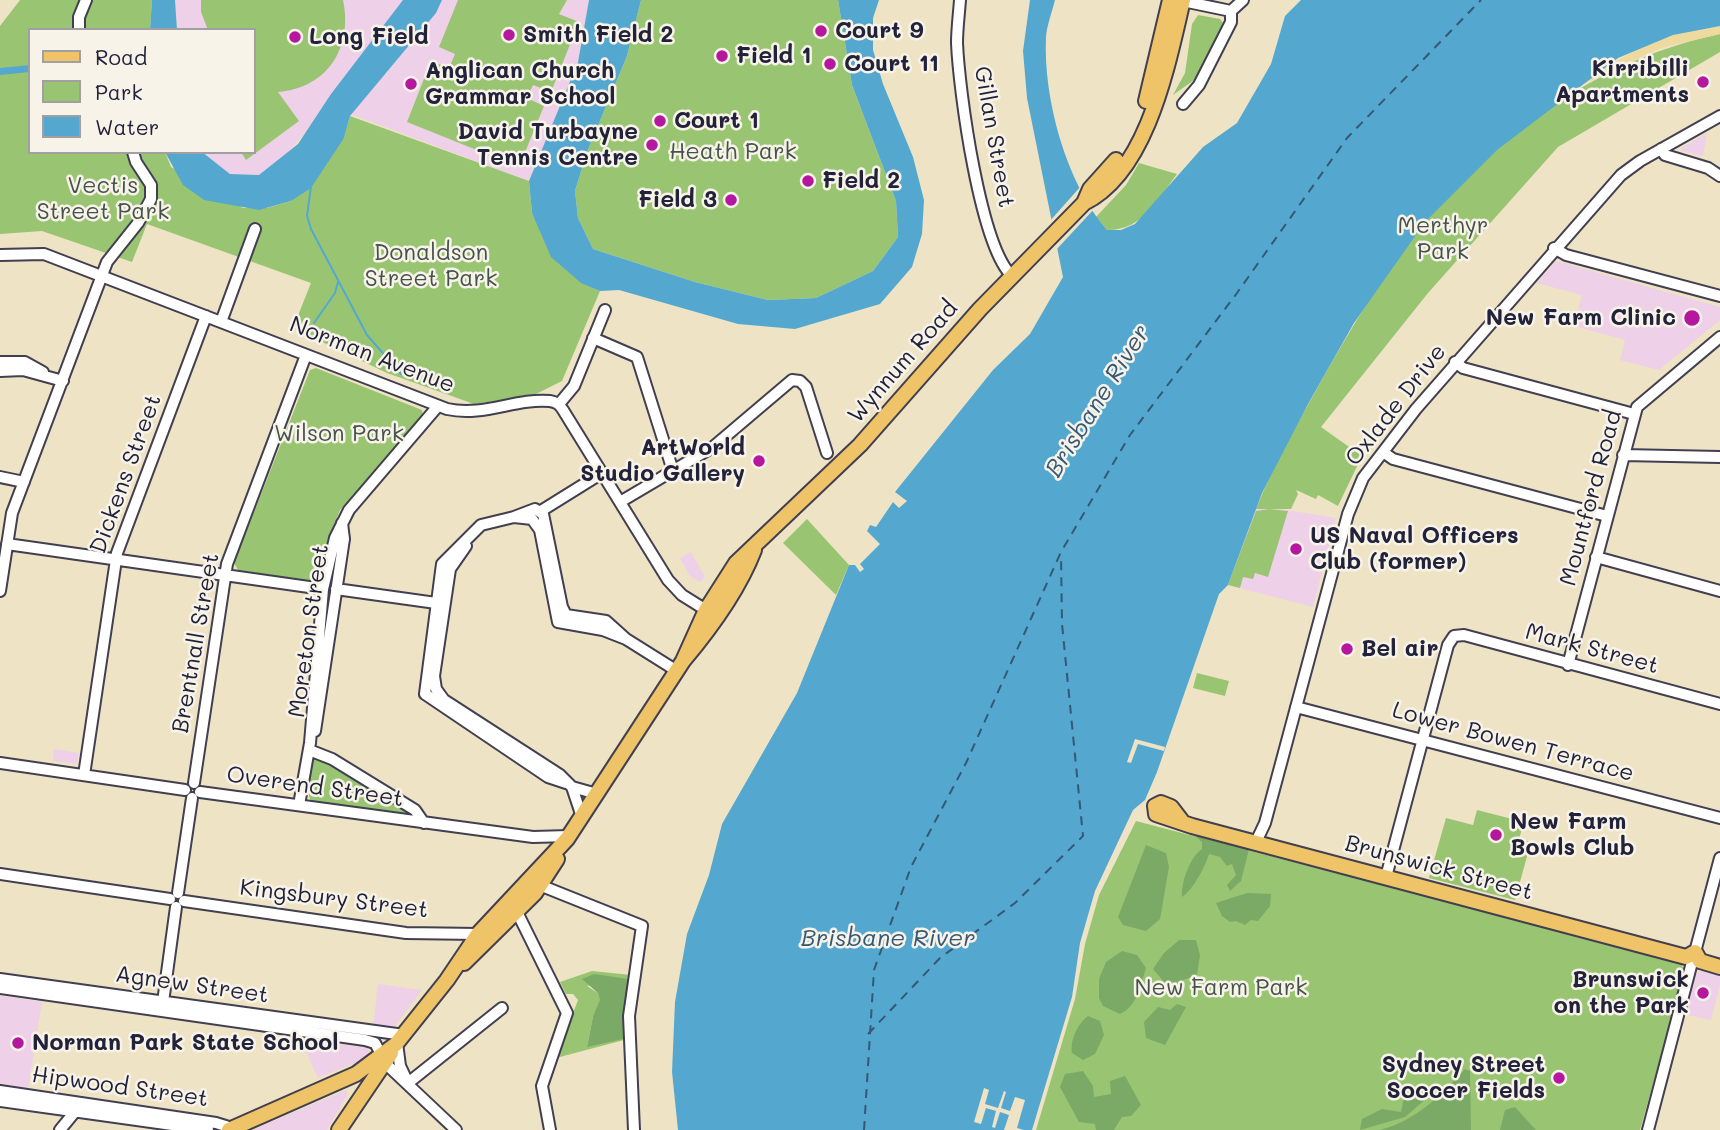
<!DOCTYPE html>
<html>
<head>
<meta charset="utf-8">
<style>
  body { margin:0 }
  #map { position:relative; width:1720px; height:1130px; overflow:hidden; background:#eee3c5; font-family:Mali,sans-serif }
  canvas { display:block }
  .legend { position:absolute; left:28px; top:28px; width:228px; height:126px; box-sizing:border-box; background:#f7f3e8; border:2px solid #a29fa3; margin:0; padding:9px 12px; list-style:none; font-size:21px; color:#22223b }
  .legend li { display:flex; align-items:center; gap:14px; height:35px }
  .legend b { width:35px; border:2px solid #a29fa3 }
</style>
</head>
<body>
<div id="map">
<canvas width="1720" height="1130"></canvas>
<ul class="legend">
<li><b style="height:9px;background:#efc469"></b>Road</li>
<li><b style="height:19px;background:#99c573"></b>Park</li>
<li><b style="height:19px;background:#54a8cf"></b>Water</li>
</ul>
</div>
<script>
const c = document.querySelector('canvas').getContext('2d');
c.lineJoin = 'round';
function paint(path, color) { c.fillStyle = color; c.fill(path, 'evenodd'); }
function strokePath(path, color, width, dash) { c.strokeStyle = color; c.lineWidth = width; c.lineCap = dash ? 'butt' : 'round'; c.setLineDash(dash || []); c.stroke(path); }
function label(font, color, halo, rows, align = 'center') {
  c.font = font + ' Mali,sans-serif'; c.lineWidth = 5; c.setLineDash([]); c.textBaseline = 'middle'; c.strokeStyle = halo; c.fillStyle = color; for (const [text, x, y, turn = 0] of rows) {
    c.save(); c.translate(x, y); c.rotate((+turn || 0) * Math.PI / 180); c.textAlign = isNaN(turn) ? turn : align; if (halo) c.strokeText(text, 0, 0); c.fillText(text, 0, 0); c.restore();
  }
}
paint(new Path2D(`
  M175 0H589L578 62 529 181 329 106 280 161 259 175 230 174 202 152H254V30H177Z
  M1707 133 1703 156 1681 151V148Z
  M1556 261 1720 307V320L1659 370 1620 360 1625 340 1574 326 1582 295 1537 283Z
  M1268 507 1336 518 1313 607 1228 585 1256 509Z
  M691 552 705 577 700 582 690 576 680 558Z
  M54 749 79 753 77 764 53 761Z
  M1707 968 1720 971V985L1711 1020 1684 1014 1695 974Z
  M378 984 422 990 392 1030 373 1027Z
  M0 995 42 1002 28 1088 0 1084Z
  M301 1039 368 1048 369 1057 318 1078Z
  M346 1090 348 1094 327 1130H252Z`), '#eed0e8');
paint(new Path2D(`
  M20 0H152L150 30H30V152H165L171 167 243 208H267L291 201 344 138 350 116 529 181 532 213 581 282 600 291 562 381 532 396 474 404 387 373 293 328 311 283 147 224 132 262 42 231 0 234V26Z
  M201 0H343C353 47 328 88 278 92L299 121 246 160 241 152H254V30H208L201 12Z
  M458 0H567L559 14 579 22 551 92 533 85 527 98 544 106 519 167 407 122 431 61 449 68 455 54 439 47Z
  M641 0H838L852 85 896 201 898 237 873 271 816 298 768 300 695 282 593 249 578 218 575 191 587 152 627 56Z
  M1198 15 1220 19 1223 23 1194 80 1173 95 1185 73 1192 24Z
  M1720 34V52L1558 147 1428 293 1321 427 1362 456 1338 506 1318 495 1316 499 1296 490 1298 494 1291 509H1256C1274 463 1300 419 1324 376 1354 324 1386 268 1426 221 1501 130 1604 58 1720 34Z
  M1139 163 1177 174C1158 199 1142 231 1107 230L1096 217 1126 185Z
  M316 368 422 410 423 415 340 510 330 535 322 579 317 582 238 570 234 563 310 370Z
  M1269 509 1288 511 1268 577 1255 573 1253 579 1243 577 1240 588 1228 585 1256 511Z
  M807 519 849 565 836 595 783 543Z
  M1197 673 1229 681 1225 696 1193 688Z
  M318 755 411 814V815L311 801C305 789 308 763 318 755Z
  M1477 810 1524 822 1519 839 1531 842 1515 900 1429 878 1446 818 1473 825Z
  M1136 821 1680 963 1685 970 1640 1130H1036L1075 999 1085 944 1099 895Z
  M592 971 631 975 624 1040 556 1058 578 1000 573 994H566L560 982ZM628 979 624 1005 587 1047 593 1016 601 1000 598 993 587 986Z`), '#99c573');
paint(new Path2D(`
  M1193 834 1249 849 1241 881 1230 891 1227 885 1236 875 1232 864 1227 866 1220 857 1209 854C1205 867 1193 890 1182 897 1181 882 1190 857 1202 849V842Z
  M1146 845 1166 853 1169 867 1160 919 1146 931 1123 925 1118 917Z
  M1247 893 1271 894 1270 906 1258 921 1251 920 1245 925 1236 921 1230 922 1222 916 1216 903Z
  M1179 940H1196L1200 955 1197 975 1178 982H1164L1153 969 1164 953Z
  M1122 951 1137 955 1146 968C1141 984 1137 1007 1120 1014L1103 1006 1099 998V979L1106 962Z
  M594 974 628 979 623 1039 587 1047 593 1016 600 1000 598 993 582 979Z
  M1177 1004 1186 1007 1165 1045 1146 1038 1144 1022 1158 1007 1170 1010Z
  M1088 1016 1100 1021 1104 1035 1095 1054 1083 1060 1072 1053C1070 1040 1078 1023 1088 1016Z
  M1465 1069 1470 1071 1471 1130H1380C1417 1120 1439 1097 1465 1069Z
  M1083 1071 1093 1086 1094 1097 1111 1094 1110 1081 1125 1076 1141 1105 1131 1116 1122 1117 1114 1130H1096L1095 1124 1079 1122 1060 1087 1065 1074Z
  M1436 1084 1442 1085 1405 1117 1360 1130 1362 1119 1382 1109 1401 1112 1405 1093 1429 1091Z
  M1515 1107 1536 1130H1500L1505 1110Z`), '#7aaa65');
paint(new Path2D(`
  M1720 26V34L1661 48 1579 86C1625 54 1663 31 1720 26Z`), '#eeda9e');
paint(new Path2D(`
  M152 0H175L177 30H150Z
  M403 0H442L436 13 350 116 344 138 311 188 291 201 259 210 204 200 183 185 165 152H202L230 174 259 175 298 144 331 94Z
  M589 0H641L627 56 587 152 575 191 578 218 593 249 695 282 768 300 816 298 873 271 898 237 896 201 852 85 838 0H879L873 18V50L883 84 913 157 924 200 922 234 912 267 880 304 795 329 738 324 619 290 600 291 581 283 551 257 532 213 529 181 578 62Z
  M1030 0H1055C1052 12 1047 25 1046 37 1043 98 1066 183 1107 230H1121L1135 224 1203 147 1237 123 1271 64 1285 16 1301 0H1720V26L1673 35 1618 58 1497 150 1425 222 1354 323 1308 404 1262 493 1228 585 1219 594 1157 772 1145 800 1133 810 1095 891 1080 943 1072 997 1032 1130H678L672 1072 675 1002 687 934 709 875 722 824 797 693 849 565H855L860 572 864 569 860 564 880 544 867 531 870 525 876 527 893 502 899 508 907 501 895 492 993 370 1030 334 1063 277 1027 98 1023 51Z
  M30 65V72L0 75V68Z`), '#54a8cf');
paint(new Path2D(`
  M1081 186 1095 208 1056 250 1049 222Z
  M1135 739 1165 747 1164 751 1138 744 1131 763 1127 762Z
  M984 1088 989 1090 985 1104 998 1108 1004 1091 1006 1092 1001 1108 1010 1111 1015 1097 1025 1100 1017 1128 1024 1130H1004L1009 1115 1000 1112 995 1128 992 1127 996 1111 986 1108 981 1124 974 1122Z`), '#eee3c5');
strokePath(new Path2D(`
  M311 186 307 216 311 229 367 335 401 374
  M314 323 335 293 338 282`), '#54a8cf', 2);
strokePath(new Path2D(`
  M868 1034 940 958 1015 903 1083 836 1062 624 1061 555
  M864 1130 874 970 911 867 966 763 1061 552 1130 435 1237 293 1347 138 1481 0`), '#365876', 2, [9, 7]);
const minor = new Path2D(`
  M960 0C959 14 957 29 957 43 959 90 980 246 1012 276
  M1178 0 1231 11
  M79 30V17L86 0
  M1183 104 1199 85 1231 22V11L1243 0
  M1661 149 1665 155 1708 168 1720 176
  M1554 248 1566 255 1720 296
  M0 255 44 254 447 409C484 417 515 398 550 401 557 402 560 405 563 410L668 580 682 595 706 610
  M221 322 255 229
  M593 338 637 357 673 471
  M0 362H25L43 372
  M1455 362 1463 368 1634 414
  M0 371 23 370 63 381
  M559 404 574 386 605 310
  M1383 452 1393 459 1607 516
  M1623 455 1720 457
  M0 477 24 482
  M620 502 713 447 792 380 800 381 806 387 827 453
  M541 511 602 473
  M514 517 535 509 543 514 562 607 566 615 606 621 626 639
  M7 544 323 589
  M466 546 450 569 434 676 436 689 444 700 560 775 572 787 597 794
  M1596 557 1720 591
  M336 589 436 603
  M0 591 12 513 107 262 138 223 151 199V185L136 162 133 152
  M1568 665 1637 407 1720 337
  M1296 707 1720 818
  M315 731 344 539 342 523
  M309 750 332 759 415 810 424 823
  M0 763 185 790
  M84 775 117 553 206 316
  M194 783 227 564 306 355
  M566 783 548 777 425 694 442 564 481 525 514 517 532 519 540 530 558 622 603 630 626 639 677 671
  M572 787 582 817
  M200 792 533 837 569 836
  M299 805 310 743 323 589 335 538 349 510 438 406
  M1256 842 1265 823 1348 514 1363 478 1416 409 1621 175 1640 161 1720 116
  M0 874 170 899
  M1386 877 1448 645 1454 636 1464 635 1720 704
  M542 886 642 926 629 1016 634 1130
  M178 893 192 798
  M184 901 406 933 478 934
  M517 912 567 1013 542 1086 550 1130
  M1695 952 1720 858
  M0 979 404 1035
  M0 988 365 1040 375 1043 382 1056
  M163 1002 176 907
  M397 1043 400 1066 408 1083
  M385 1063 456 1130
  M408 1083 502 1008
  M0 1091 216 1123 232 1128
  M0 1101 208 1130
  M60 1130 78 1108
  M1648 1130 1691 966`);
const major = new Path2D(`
  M1146 101 1170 0
  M1084 203 1090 189 1116 160
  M683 661 706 610 736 563 860 445 980 309 1084 203C1148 172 1168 63 1183 0
  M1181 820 1171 807 1161 803 1155 806 1156 814 1192 826 1686 957
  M1686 957 1695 952 1700 961
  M1700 961 1720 967
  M464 963 535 893 557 859
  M229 1130 356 1074 396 1044 447 980 478 934 567 839 683 661C710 629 739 589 754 550
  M339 1130 391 1053`);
strokePath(minor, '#413f50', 14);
strokePath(major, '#413f50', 18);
strokePath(minor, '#fff', 10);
strokePath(major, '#efc469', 14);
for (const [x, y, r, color] of [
  [821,31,7,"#b5179e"],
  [509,35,7,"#b5179e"],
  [295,37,7,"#b5179e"],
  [722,56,7,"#b5179e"],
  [830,64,7,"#b5179e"],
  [1703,82,7,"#b5179e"],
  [411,84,7,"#b5179e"],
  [660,121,7,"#b5179e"],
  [652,145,7,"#b5179e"],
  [808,181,7,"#b5179e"],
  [731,200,7,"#b5179e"],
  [1692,318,9,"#b5179e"],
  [759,461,7,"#b5179e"],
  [1296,549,7,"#b5179e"],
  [1347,649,7,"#b5179e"],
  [1496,835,7,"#b5179e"],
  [1703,993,7,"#b5179e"],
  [18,1043,7,"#b5179e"],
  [1559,1078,7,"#b5179e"]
]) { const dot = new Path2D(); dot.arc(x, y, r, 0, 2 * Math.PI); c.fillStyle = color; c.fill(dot); strokePath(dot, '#f7f3e8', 2.5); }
label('bold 23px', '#22223b', '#f7f3e8', [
  ["Court 9",835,31],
  ["Smith Field 2",523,35],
  ["Long Field",309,37],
  ["Field 1",736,56],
  ["Court 11",844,64],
  ["Kirribilli",1689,69,"right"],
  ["Apartments",1689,95,"right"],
  ["Anglican Church",425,71],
  ["Grammar School",425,97],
  ["Court 1",674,121],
  ["David Turbayne",638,132,"right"],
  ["Tennis Centre",638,158,"right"],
  ["Field 2",822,181],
  ["Field 3",717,200,"right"],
  ["New Farm Clinic",1676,318,"right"],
  ["ArtWorld",745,448,"right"],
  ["Studio Gallery",745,474,"right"],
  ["US Naval Officers",1310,536],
  ["Club (former)",1310,562],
  ["Bel air",1361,649],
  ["New Farm",1510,822],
  ["Bowls Club",1510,848],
  ["Brunswick",1689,980,"right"],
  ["on the Park",1689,1006,"right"],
  ["Norman Park State School",32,1043],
  ["Sydney Street",1545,1065,"right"],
  ["Soccer Fields",1545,1091,"right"]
], 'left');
label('23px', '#22223b', '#f7f3e8', [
  ["Gillan Street",994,137,80],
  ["Norman Avenue",372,355,21],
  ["Wynnum Road",903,362,-49],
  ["Oxlade Drive",1396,405,-52],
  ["Dickens Street",126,474,-70],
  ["Mountford Road",1591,498,-75],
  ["Moreton Street",309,631,-82],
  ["Brentnall Street",196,643,-80],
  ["Mark Street",1592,649,15],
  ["Lower Bowen Terrace",1513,742,15],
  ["Overend Street",315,787,8],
  ["Brunswick Street",1439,868,15],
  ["Kingsbury Street",334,899,7],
  ["Agnew Street",192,985,8],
  ["Hipwood Street",120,1087,8]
]);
label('23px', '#46534c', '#f7f3e8', [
  ["Heath Park",733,152],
  ["Vectis",103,186],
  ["Street Park",103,212],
  ["Merthyr",1443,226],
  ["Park",1443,252],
  ["Donaldson",431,253],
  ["Street Park",431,279],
  ["Wilson Park",339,434],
  ["New Farm Park",1221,988]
]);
label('italic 24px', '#365876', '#f7f3e8', [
  ["Brisbane River",1098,401,-58],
  ["Brisbane River",888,939]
]);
</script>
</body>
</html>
